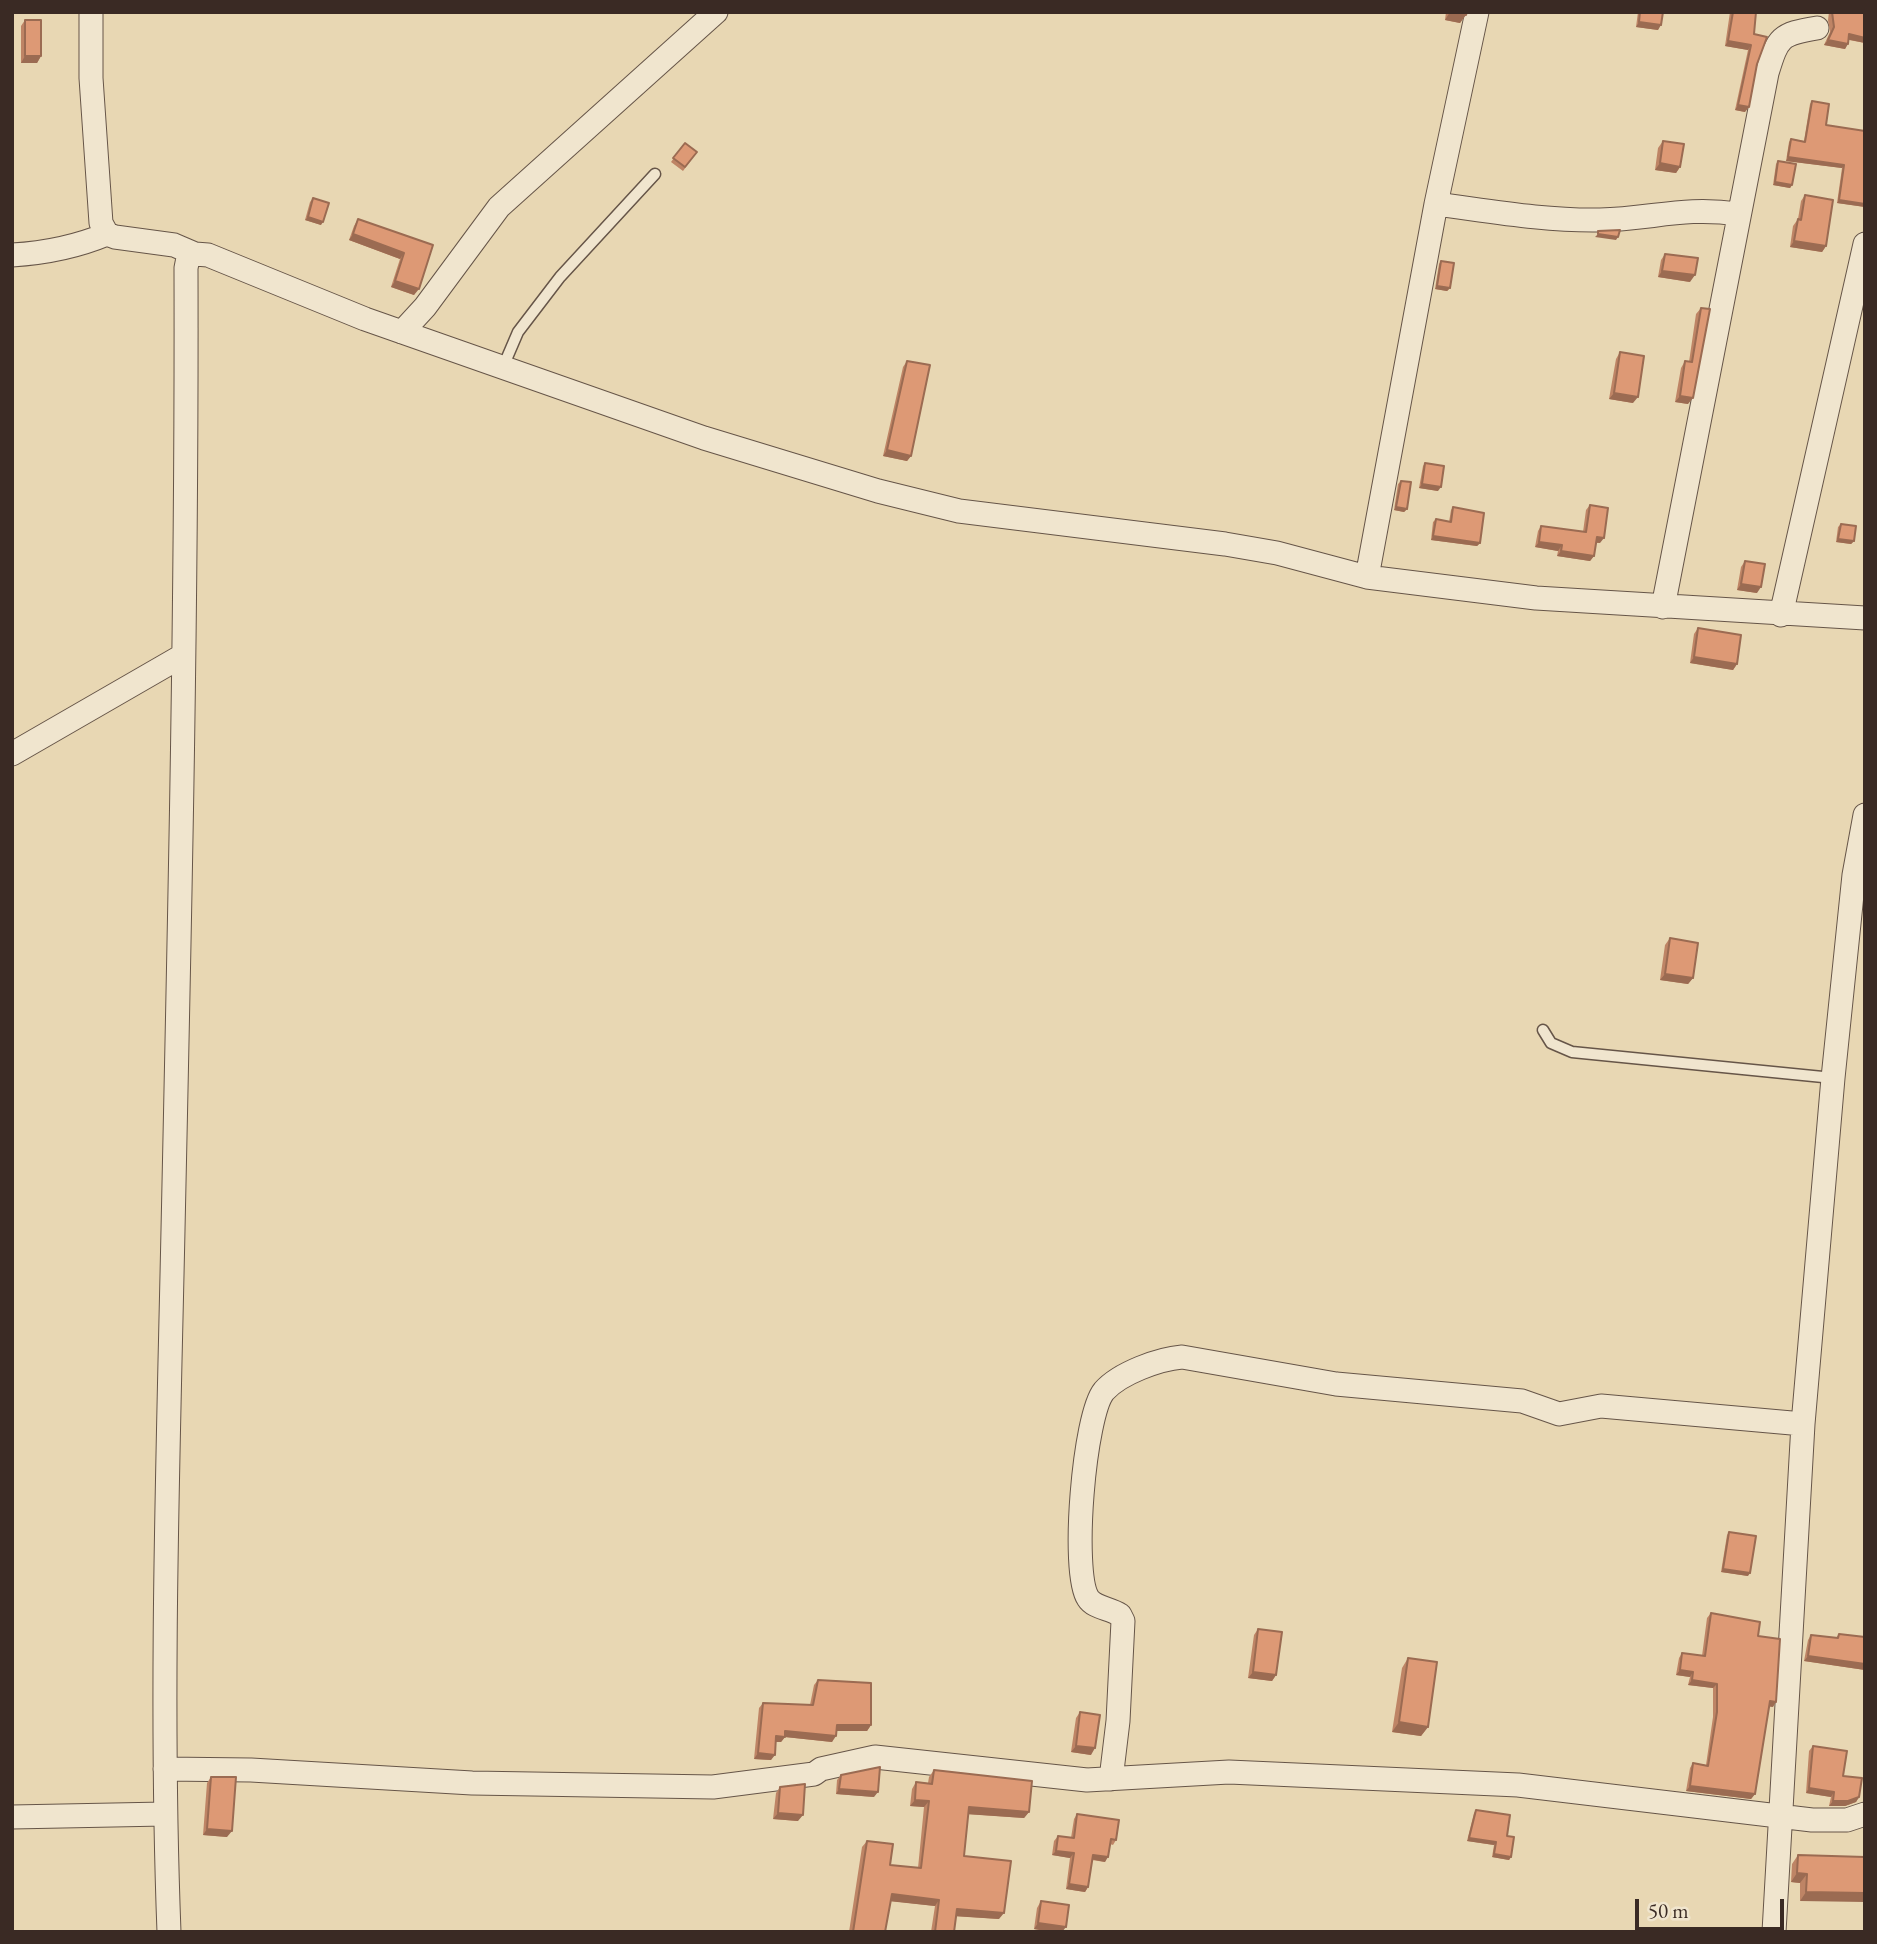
<!DOCTYPE html>
<html>
<head>
<meta charset="utf-8">
<style>
  body { margin:0 }
  #map { position:relative; width:1877px; height:1944px; overflow:hidden; background:#e8d7b3; font-family:"EB Garamond",serif }
  canvas { display:block }
  .frame { position:absolute; inset:0; border:14px solid #3a2a24; pointer-events:none }
  .scale { position:absolute; left:1635px; top:1899px; width:149px; height:32px; box-sizing:border-box; border:4px solid #3a2a24; border-top:0; padding-left:9px; font-size:21px; line-height:24px; white-space:nowrap; color:#3a2a24; -webkit-text-stroke:5px #f0e5ce; paint-order:stroke }
</style>
</head>
<body>
<div id="map">
<canvas width="1877" height="1944"></canvas>
<div class="frame"></div>
<div class="scale">50 m</div>
</div>
<script>
const c = document.querySelector('canvas').getContext('2d');
c.lineJoin = 'round';
function strokePath(path, color, width, dash) { c.strokeStyle = color; c.lineWidth = width; c.lineCap = dash ? 'butt' : 'round'; c.setLineDash(dash || []); c.stroke(path); }
function paint(path, color) { c.fillStyle = color; c.fill(path, 'evenodd'); }
const lane = new Path2D(`
  M503 367 518 332 560 277 655 174
  M1543 1030 1551 1043 1572 1052 1833 1078`);
const street = new Path2D(`
  M91 12V78L101 223 107 234 115 237 174 245 195 254
  M1436 204C1490 211 1545 221 1600 220 1652 219 1684 206 1738 214
  M12 255C46 253 76 247 107 234
  M402 332 425 307 499 207 716 12
  M1367 577 1436 204 1477 12
  M1663 607 1767 73C1778 37 1780 34 1817 28
  M1781 615 1865 244
  M12 754 182 656
  M165 1769 251 1770 472 1783 713 1787 814 1774 821 1769 875 1757 1087 1780 1229 1772 1518 1785 1812 1820H1847L1865 1814
  M1111 1779 1118 1721 1123 1621 1120 1615C1110 1608 1094 1608 1088 1598 1071 1572 1084 1415 1104 1391 1120 1373 1159 1359 1182 1357L1336 1384 1522 1401 1559 1414 1601 1406 1803 1424
  M12 1817 164 1814
  M169 1932C160 1698 168 1464 173 1230 180 909 187 589 186 268L188 258 195 254 208 255 365 319 704 438 878 491 959 511 1225 544 1277 553 1367 577 1536 598 1865 618
  M1774 1932 1803 1424 1833 1078 1854 875 1865 815`);
strokePath(lane, '#665548', 13);
strokePath(street, '#665548', 25);
strokePath(lane, '#f0e5ce', 10);
strokePath(street, '#f0e5ce', 23);
paint(new Path2D(`
  M1446 12H1467L1460 23 1445 20Z
  M1638 12H1663L1658 30 1636 27Z
  M1730 12H1756L1754 34 1757 64 1745 112 1735 110 1748 50 1725 46Z
  M1829 12H1865V43L1849 40 1845 49 1824 45 1830 32 1828 20Z
  M25 20 41 56 37 63H21V26Z
  M1812 101 1826 125 1865 131V207L1837 203 1842 168 1786 161 1789 142 1791 139 1804 141 1810 104Z
  M1663 141 1680 167 1676 173 1655 170 1658 148Z
  M685 143 697 152 683 171 671 162Z
  M1778 161 1792 185 1790 188 1773 185 1776 164Z
  M1805 195 1826 246 1822 252 1790 247 1793 226 1798 219 1801 201Z
  M313 198 321 225 305 220 310 202Z
  M358 219 433 245 414 295 391 287 400 259 349 240 354 226Z
  M1665 254 1690 282 1658 277 1661 260Z
  M1441 261 1450 288 1447 291 1435 289 1439 264Z
  M1701 308 1688 404 1675 402 1681 368 1685 361 1689 362 1696 314Z
  M1620 352 1633 403 1609 399 1616 359Z
  M907 361 911 456 907 461 883 456 903 367Z
  M1425 463 1438 491 1419 488 1423 466Z
  M1401 481 1407 509 1404 512 1394 510 1398 484Z
  M1590 505 1600 543H1596L1594 556 1590 561 1557 556 1558 551 1535 547 1538 531 1541 526 1583 532 1586 510Z
  M1453 507 1480 543 1477 546 1431 540 1433 522 1436 519 1449 522 1451 510Z
  M1841 524 1854 541 1851 544 1836 542 1838 527Z
  M1745 561 1757 593 1737 590 1741 567Z
  M1698 628 1737 664 1733 670 1690 663 1694 634Z
  M1670 938 1693 978 1688 984 1660 980 1665 945Z
  M1729 1532 1748 1576 1721 1572 1727 1535Z
  M1711 1613 1758 1636 1773 1707 1769 1706 1755 1794 1751 1799 1686 1791 1690 1768 1693 1763 1706 1765 1713 1717V1688L1688 1685 1690 1677 1676 1675 1679 1658 1682 1653 1702 1656 1707 1618Z
  M1258 1629 1276 1675 1272 1681 1248 1678 1254 1635Z
  M1839 1634 1865 1637V1670L1804 1661 1808 1640 1811 1635 1836 1638Z
  M1408 1658 1428 1727 1421 1736 1392 1732 1402 1668Z
  M818 1680 871 1725 867 1731H836L832 1742 785 1737 781 1742H776L771 1760 754 1759 759 1708 763 1703 810 1705 814 1685Z
  M1080 1712 1091 1755 1071 1752 1076 1718Z
  M1813 1746 1843 1776 1859 1797 1856 1802 1845 1806H1829L1831 1797 1806 1793 1809 1751Z
  M934 1770 1029 1812 1024 1818 968 1814 964 1856 999 1919 956 1916 954 1932H931L935 1906 891 1901 885 1932H849L862 1847 867 1841 890 1865 918 1868 924 1807 910 1806 912 1789 916 1782 928 1783 929 1777Z
  M841 1775 874 1797 836 1794 837 1780Z
  M211 1777 227 1837 203 1835 207 1783Z
  M780 1787 798 1821 773 1819 776 1793Z
  M1476 1810 1507 1836 1511 1857 1509 1860 1492 1857 1494 1845 1467 1841 1474 1813Z
  M1077 1814 1116 1840 1113 1845 1110 1844 1105 1862 1092 1860 1088 1887 1085 1892 1066 1889 1070 1858 1052 1855 1054 1841 1058 1836 1071 1838 1074 1819Z
  M1798 1855 1865 1857 1800 1901V1883L1791 1882 1792 1864Z
  M1041 1901 1062 1932H1051L1034 1929 1037 1908Z`), '#be8465');
paint(new Path2D(`
  M1450 12 1466 15 1460 23 1445 20Z
  M1639 22 1661 25 1658 30 1636 27Z
  M1849 34 1865 38V43L1846 39Z
  M1828 40 1848 44 1845 49 1824 45Z
  M1728 41 1751 45 1748 50 1725 46Z
  M25 56H41L37 63H21Z
  M1738 105 1749 107 1745 112 1735 110Z
  M1788 157 1844 165 1842 168 1786 161Z
  M1660 163 1680 167 1676 173 1655 170Z
  M1775 182 1792 185 1790 188 1773 185Z
  M1839 200 1865 204V207L1837 203Z
  M308 217 323 222 321 225 305 220Z
  M353 234 404 253 400 259 349 240Z
  M1598 234 1618 237 1616 240 1595 237Z
  M1794 241 1826 246 1822 252 1790 247Z
  M1662 271 1695 275 1690 282 1658 277Z
  M395 281 419 289 414 295 391 287Z
  M1437 286 1450 288 1447 291 1435 289Z
  M1614 393 1638 397 1633 403 1609 399Z
  M1680 396 1693 398 1688 404 1675 402Z
  M887 450 911 456 907 461 883 456Z
  M1422 484 1441 487 1438 491 1419 488Z
  M1396 507 1407 509 1404 512 1394 510Z
  M1433 536 1480 543 1477 546 1431 540Z
  M1597 537 1604 538 1600 543 1593 542Z
  M1838 539 1854 541 1851 544 1836 542Z
  M1539 542 1562 545 1558 551 1535 547Z
  M1561 551 1594 556 1590 561 1557 556Z
  M1741 584 1761 587 1757 593 1737 590Z
  M1694 657 1737 664 1733 670 1690 663Z
  M1665 974 1693 978 1688 984 1660 980Z
  M1723 1569 1750 1573 1748 1576 1721 1572Z
  M1808 1656 1865 1664V1670L1804 1661Z
  M1680 1670 1693 1672 1690 1677 1676 1675Z
  M1253 1672 1276 1675 1272 1681 1248 1678Z
  M1692 1680 1717 1684 1713 1688 1688 1685Z
  M1770 1701 1776 1702 1773 1707 1767 1706Z
  M1399 1722 1428 1727 1421 1736 1392 1732Z
  M837 1725H871L867 1731H833Z
  M785 1731 836 1736 832 1742 785 1737 781 1742H773L776 1736Z
  M1076 1746 1095 1748 1091 1755 1071 1752Z
  M758 1753 775 1755 771 1760 754 1759Z
  M1690 1786 1755 1794 1751 1799 1686 1791Z
  M1809 1788 1834 1792 1831 1797 1806 1793Z
  M839 1789 878 1792 874 1797 836 1794Z
  M1859 1797 1856 1802 1845 1806H1829L1833 1801Z
  M915 1800 929 1801 924 1807 910 1806Z
  M969 1807 1029 1812 1024 1818 965 1814Z
  M778 1813 803 1815 798 1821 773 1819Z
  M207 1829 232 1831 227 1837 203 1835Z
  M1469 1838 1496 1842 1494 1845 1467 1841Z
  M1056 1851 1074 1853 1070 1858 1052 1855Z
  M1494 1854 1511 1857 1509 1860 1492 1857Z
  M1093 1855 1108 1857 1105 1862 1090 1859Z
  M1797 1873 1807 1874 1800 1883 1791 1882Z
  M1069 1884 1088 1887 1085 1892 1066 1889Z
  M1806 1892 1865 1893V1902L1800 1901Z
  M892 1894 939 1900 935 1906 888 1901Z
  M957 1909 1004 1913 999 1919 952 1916Z
  M1038 1923 1066 1927 1062 1932H1051L1034 1929Z`), '#9b6b52');
const building = new Path2D(`
  M1451 12H1467L1466 15Z
  M1640 12H1663L1661 25 1639 22Z
  M1733 12H1756L1754 34 1767 37 1757 64 1749 107 1738 105 1751 45 1728 41Z
  M1832 12H1865V38L1849 34 1848 44 1828 40 1834 27Z
  M25 20H41V56H25Z
  M1812 101 1829 104 1826 125 1865 131V204L1839 200 1844 165 1788 157 1791 139 1805 142Z
  M1663 141 1684 144 1680 167 1660 163Z
  M685 143 697 152 685 167 673 158Z
  M1778 161 1796 164 1792 185 1775 182Z
  M1805 195 1833 200 1826 246 1794 241 1798 219 1801 220Z
  M313 198 329 203 323 222 308 217Z
  M358 219 433 245 419 289 395 281 404 253 353 234Z
  M1620 230 1618 237 1598 234V231Z
  M1665 254 1698 258 1695 275 1662 271Z
  M1441 261 1454 263 1450 288 1437 286Z
  M1701 308 1710 309 1693 398 1680 396 1685 361 1692 362Z
  M1620 352 1644 356 1638 397 1614 393Z
  M907 361 930 365 911 456 887 450Z
  M1425 463 1444 466 1441 487 1422 484Z
  M1401 481 1411 482 1407 509 1396 507Z
  M1590 505 1608 508 1604 538 1597 537 1594 556 1561 551 1562 545 1539 542 1541 526 1586 532Z
  M1453 507 1484 513 1480 543 1433 536 1436 519 1451 522Z
  M1841 524 1856 526 1854 541 1838 539Z
  M1745 561 1765 564 1761 587 1741 584Z
  M1698 628 1741 635 1737 664 1694 657Z
  M1670 938 1698 943 1693 978 1665 974Z
  M1729 1532 1756 1536 1750 1573 1723 1569Z
  M1711 1613 1760 1622 1758 1636 1780 1639 1776 1702 1770 1701 1755 1794 1690 1786 1693 1763 1708 1766 1717 1712V1684L1692 1680 1693 1672 1680 1670 1682 1653 1705 1656Z
  M1258 1629 1282 1632 1276 1675 1253 1672Z
  M1839 1634 1865 1637V1664L1808 1656 1811 1635 1838 1638Z
  M1408 1658 1437 1662 1428 1727 1399 1722Z
  M818 1680 871 1683V1725H837L836 1736 785 1731V1737L776 1736 775 1755 758 1753 763 1703 813 1705Z
  M1080 1712 1100 1715 1095 1748 1076 1746Z
  M1813 1746 1847 1751 1843 1776 1862 1778 1859 1797 1848 1801H1833L1834 1792 1809 1788Z
  M880 1767 878 1792 839 1789 841 1775Z
  M934 1770 1032 1781 1029 1812 969 1807 964 1856 1011 1861 1004 1913 957 1909 954 1932H935L939 1900 892 1894 885 1932H853L867 1841 893 1844 890 1865 921 1868 929 1801 915 1800 916 1782 932 1784Z
  M211 1777H236L232 1831 207 1829Z
  M805 1784 803 1815 778 1813 780 1787Z
  M1476 1810 1510 1815 1507 1836 1514 1837 1511 1857 1494 1854 1496 1842 1469 1838Z
  M1077 1814 1119 1820 1116 1840 1111 1839 1108 1857 1093 1855 1088 1887 1069 1884 1074 1853 1056 1851 1058 1836 1074 1838Z
  M1798 1855 1865 1857V1893L1806 1892 1807 1874 1797 1873Z
  M1041 1901 1069 1905 1066 1927 1038 1923Z`);
paint(building, '#dd9975');
strokePath(building, '#9b6b52', 2);
</script>
</body>
</html>
